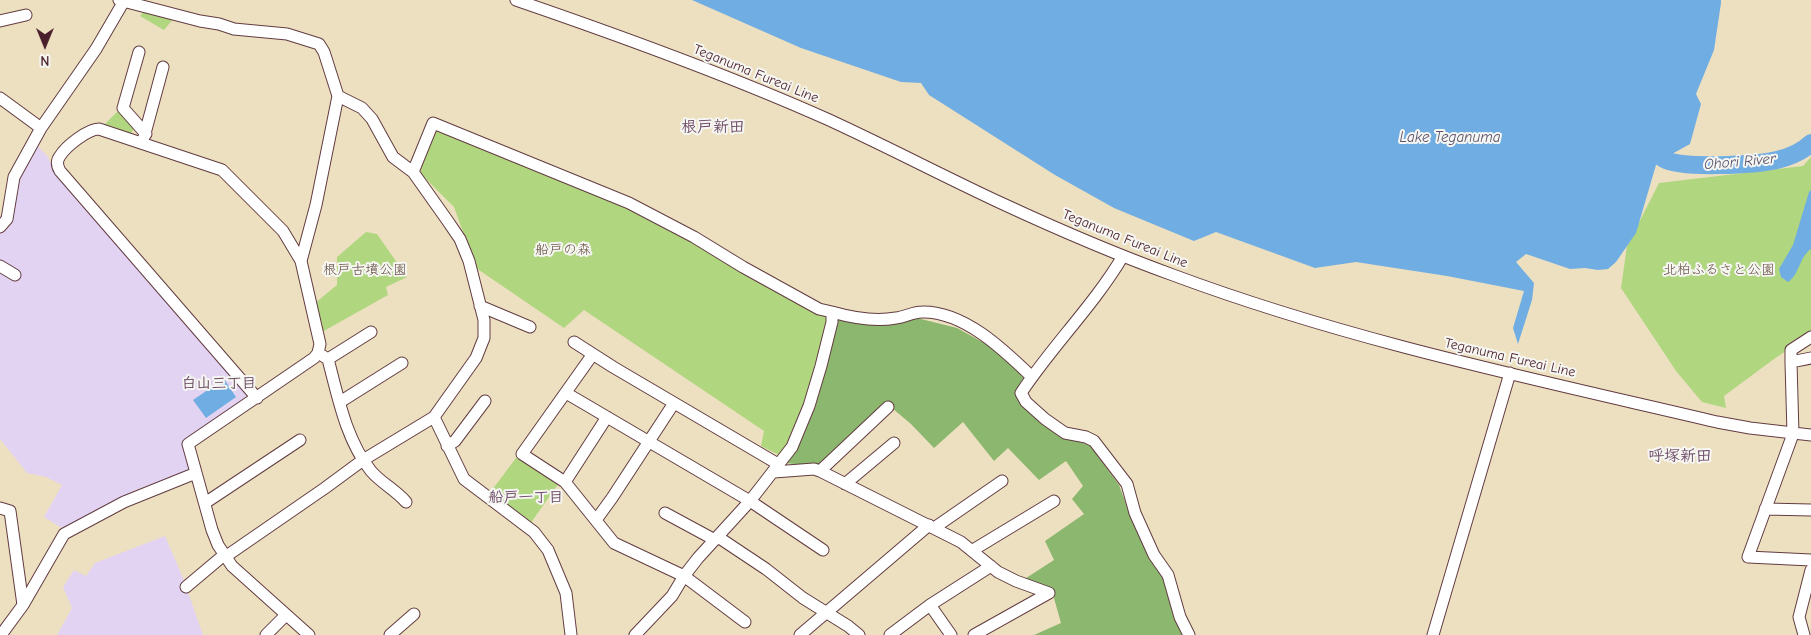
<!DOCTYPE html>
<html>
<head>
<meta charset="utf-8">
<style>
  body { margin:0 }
  #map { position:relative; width:1811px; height:635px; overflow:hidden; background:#ede0c0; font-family:"Comic Neue",sans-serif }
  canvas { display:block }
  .north { position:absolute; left:20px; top:20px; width:50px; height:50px; -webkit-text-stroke:4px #f6f6f2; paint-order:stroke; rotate:180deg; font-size:14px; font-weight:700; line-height:20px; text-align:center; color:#4a1f2b }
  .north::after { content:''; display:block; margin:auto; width:18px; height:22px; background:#4a1f2b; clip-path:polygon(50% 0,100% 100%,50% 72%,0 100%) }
</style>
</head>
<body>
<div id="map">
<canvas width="1811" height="635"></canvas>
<div class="north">N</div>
</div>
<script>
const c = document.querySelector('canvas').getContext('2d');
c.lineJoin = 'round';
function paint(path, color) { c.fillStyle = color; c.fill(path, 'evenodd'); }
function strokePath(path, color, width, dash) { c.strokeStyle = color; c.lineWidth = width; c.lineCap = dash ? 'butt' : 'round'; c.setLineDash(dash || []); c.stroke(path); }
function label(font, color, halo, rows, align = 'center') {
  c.font = font + ' "Comic Neue","Klee One",sans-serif'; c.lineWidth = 4; c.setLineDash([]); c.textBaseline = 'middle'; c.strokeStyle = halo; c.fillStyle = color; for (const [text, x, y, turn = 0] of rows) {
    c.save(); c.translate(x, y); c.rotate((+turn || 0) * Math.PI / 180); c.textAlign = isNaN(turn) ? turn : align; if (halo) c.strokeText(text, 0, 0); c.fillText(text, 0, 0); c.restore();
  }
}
paint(new Path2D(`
  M37 145 48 157 54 171 253 397 185 443 189 469 174 477 136 490 65 528H62L44 517 62 485 46 477 27 473 0 439V231L16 178Z
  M165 536 183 578 203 635H57L72 608 63 587 74 570 86 576 95 563Z`), '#e3d3f2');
paint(new Path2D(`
  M145 10 174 18 164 30 140 16Z
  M120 109 135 127 130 135 103 126Z
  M437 129 622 205 827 314 828 318 819 365 788 445 779 455 761 446 764 431 584 310 564 328 476 268 454 207 421 174V170L428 144Z
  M1811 157V334L1774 359 1724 396 1726 408 1702 402 1676 371 1621 288 1627 246 1659 183 1803 166Z
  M366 232 377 234 407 277 386 287 388 295 322 332 315 303 337 285V257Z
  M519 454 559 483 530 524 489 494Z`), '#b0d680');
paint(new Path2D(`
  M838 319H921L957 328 995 349 1025 376 1017 396 1066 438 1090 445 1119 485 1129 512 1166 577 1186 635H1034L1061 623 1052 591 1023 580 1054 560 1045 541 1084 514 1072 499 1083 486 1066 461 1039 480 1008 448 994 461 963 422 934 448 911 424 886 403 818 466 784 463Z`), '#8cb76e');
paint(new Path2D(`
  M692 0H1721V3L1714 50 1696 94 1701 104 1690 144 1661 160 1656 165 1636 233 1616 262 1608 269 1598 270 1585 268 1570 269 1526 254 1516 262 1534 283 1532 300 1518 344 1513 328 1524 291 1447 276 1356 262 1315 268 1216 232 1194 241 1114 208 1055 175 929 95 921 83 901 82 801 48Z
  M1811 190V249C1799 257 1800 274 1788 282L1781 277 1779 269 1793 245 1809 192Z
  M224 379 236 397 206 418 193 400Z`), '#70ade2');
strokePath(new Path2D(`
  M1647 143C1653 148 1658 156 1664 159 1681 169 1756 165 1777 160 1789 157 1802 152 1811 143`), '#70ade2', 18);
const minor = new Path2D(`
  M119 0 200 21 219 24 234 29 287 34 319 44 324 52 338 96 316 205 301 261 320 344 318 353 314 358 188 444 212 530 218 545 232 566 309 635
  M516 0C621 36 726 74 827 119 886 146 943 176 1001 203 1057 229 1115 254 1173 275 1350 341 1534 379 1717 422L1750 428 1811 435
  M0 21 26 15
  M139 52 123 108 146 134
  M338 96 362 108 372 119 393 157 413 172 447 220 460 239 469 261 484 320V338L476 358 434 417 464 479 534 532 548 550 566 593 571 635
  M0 98 41 128
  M144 137 163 67
  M413 172 433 123 629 203 694 237 743 267 819 309 832 312V322L821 366 809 406 792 447 750 501 698 558 684 576 672 596 635 635
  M0 227 7 219 14 177 41 128 96 49 124 1
  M1123 256C1094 305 1052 346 1021 393L1026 402 1045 419 1065 433 1086 437 1094 441 1127 484 1135 513 1154 555 1168 575 1180 617 1189 635
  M0 266 15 275
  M480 306 530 327
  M832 312C853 318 874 322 896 318 905 317 913 312 922 312 964 311 1004 350 1032 377
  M574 342 613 367 778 464
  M318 353 328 359C338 397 346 440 371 471 381 483 396 490 406 502
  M593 354 522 454 565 482 614 543 684 576
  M1811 358 1791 362 1793 434 1748 557 1811 560
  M328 359 371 332
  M1791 362V350L1811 337
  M566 393 750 501 823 550
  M257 398 60 171C57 166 56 161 60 156 66 146 88 129 99 129L222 170 283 231 301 261
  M340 402 402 363
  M888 407 820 471 961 542 998 572 1016 581 1049 593
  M447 446 455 441 485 401
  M774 472 814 469 820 471
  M565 482 607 417
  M845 484 894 443
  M205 503 300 440
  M0 508 10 511 23 605
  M1765 509 1811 510
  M665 513 715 540
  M596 520 612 498 674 403
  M934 528 1002 481
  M718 537 766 569 803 598 848 626 859 635
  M973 550 1054 501
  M225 557 325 488 363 460 434 417
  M684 576 745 622
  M186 587 224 555
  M930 605 951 635
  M1 635 23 605 64 534 124 502 196 473
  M266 635 286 615
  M390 635 414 614
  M800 635 929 525
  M890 635 930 605 991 566
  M974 635 1049 593
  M1433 635 1510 373
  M1804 635 1799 617 1811 570`);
strokePath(minor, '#623c41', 13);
strokePath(minor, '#fff', 11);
label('14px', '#4a1f2b', '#f6f6f2', [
  ["Teganuma Fureai Line",756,74,22],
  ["Teganuma Fureai Line",1125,239,22],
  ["Teganuma Fureai Line",1510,358,13]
]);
label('14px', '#644d40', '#f6f6f2', [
  ["船戸の森",563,250],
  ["根戸古墳公園",365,270],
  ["北柏ふるさと公園",1719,270]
]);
label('italic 15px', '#57516b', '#f6f6f2', [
  ["Lake Teganuma",1450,138],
  ["Ohori River",1740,162,-5]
]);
label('bold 15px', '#6e4c67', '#f6f6f2', [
  ["白山三丁目",219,384],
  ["船戸一丁目",526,498]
]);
label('bold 16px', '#6e4c67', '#f6f6f2', [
  ["根戸新田",713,127],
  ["呼塚新田",1680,456]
]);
</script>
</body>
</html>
